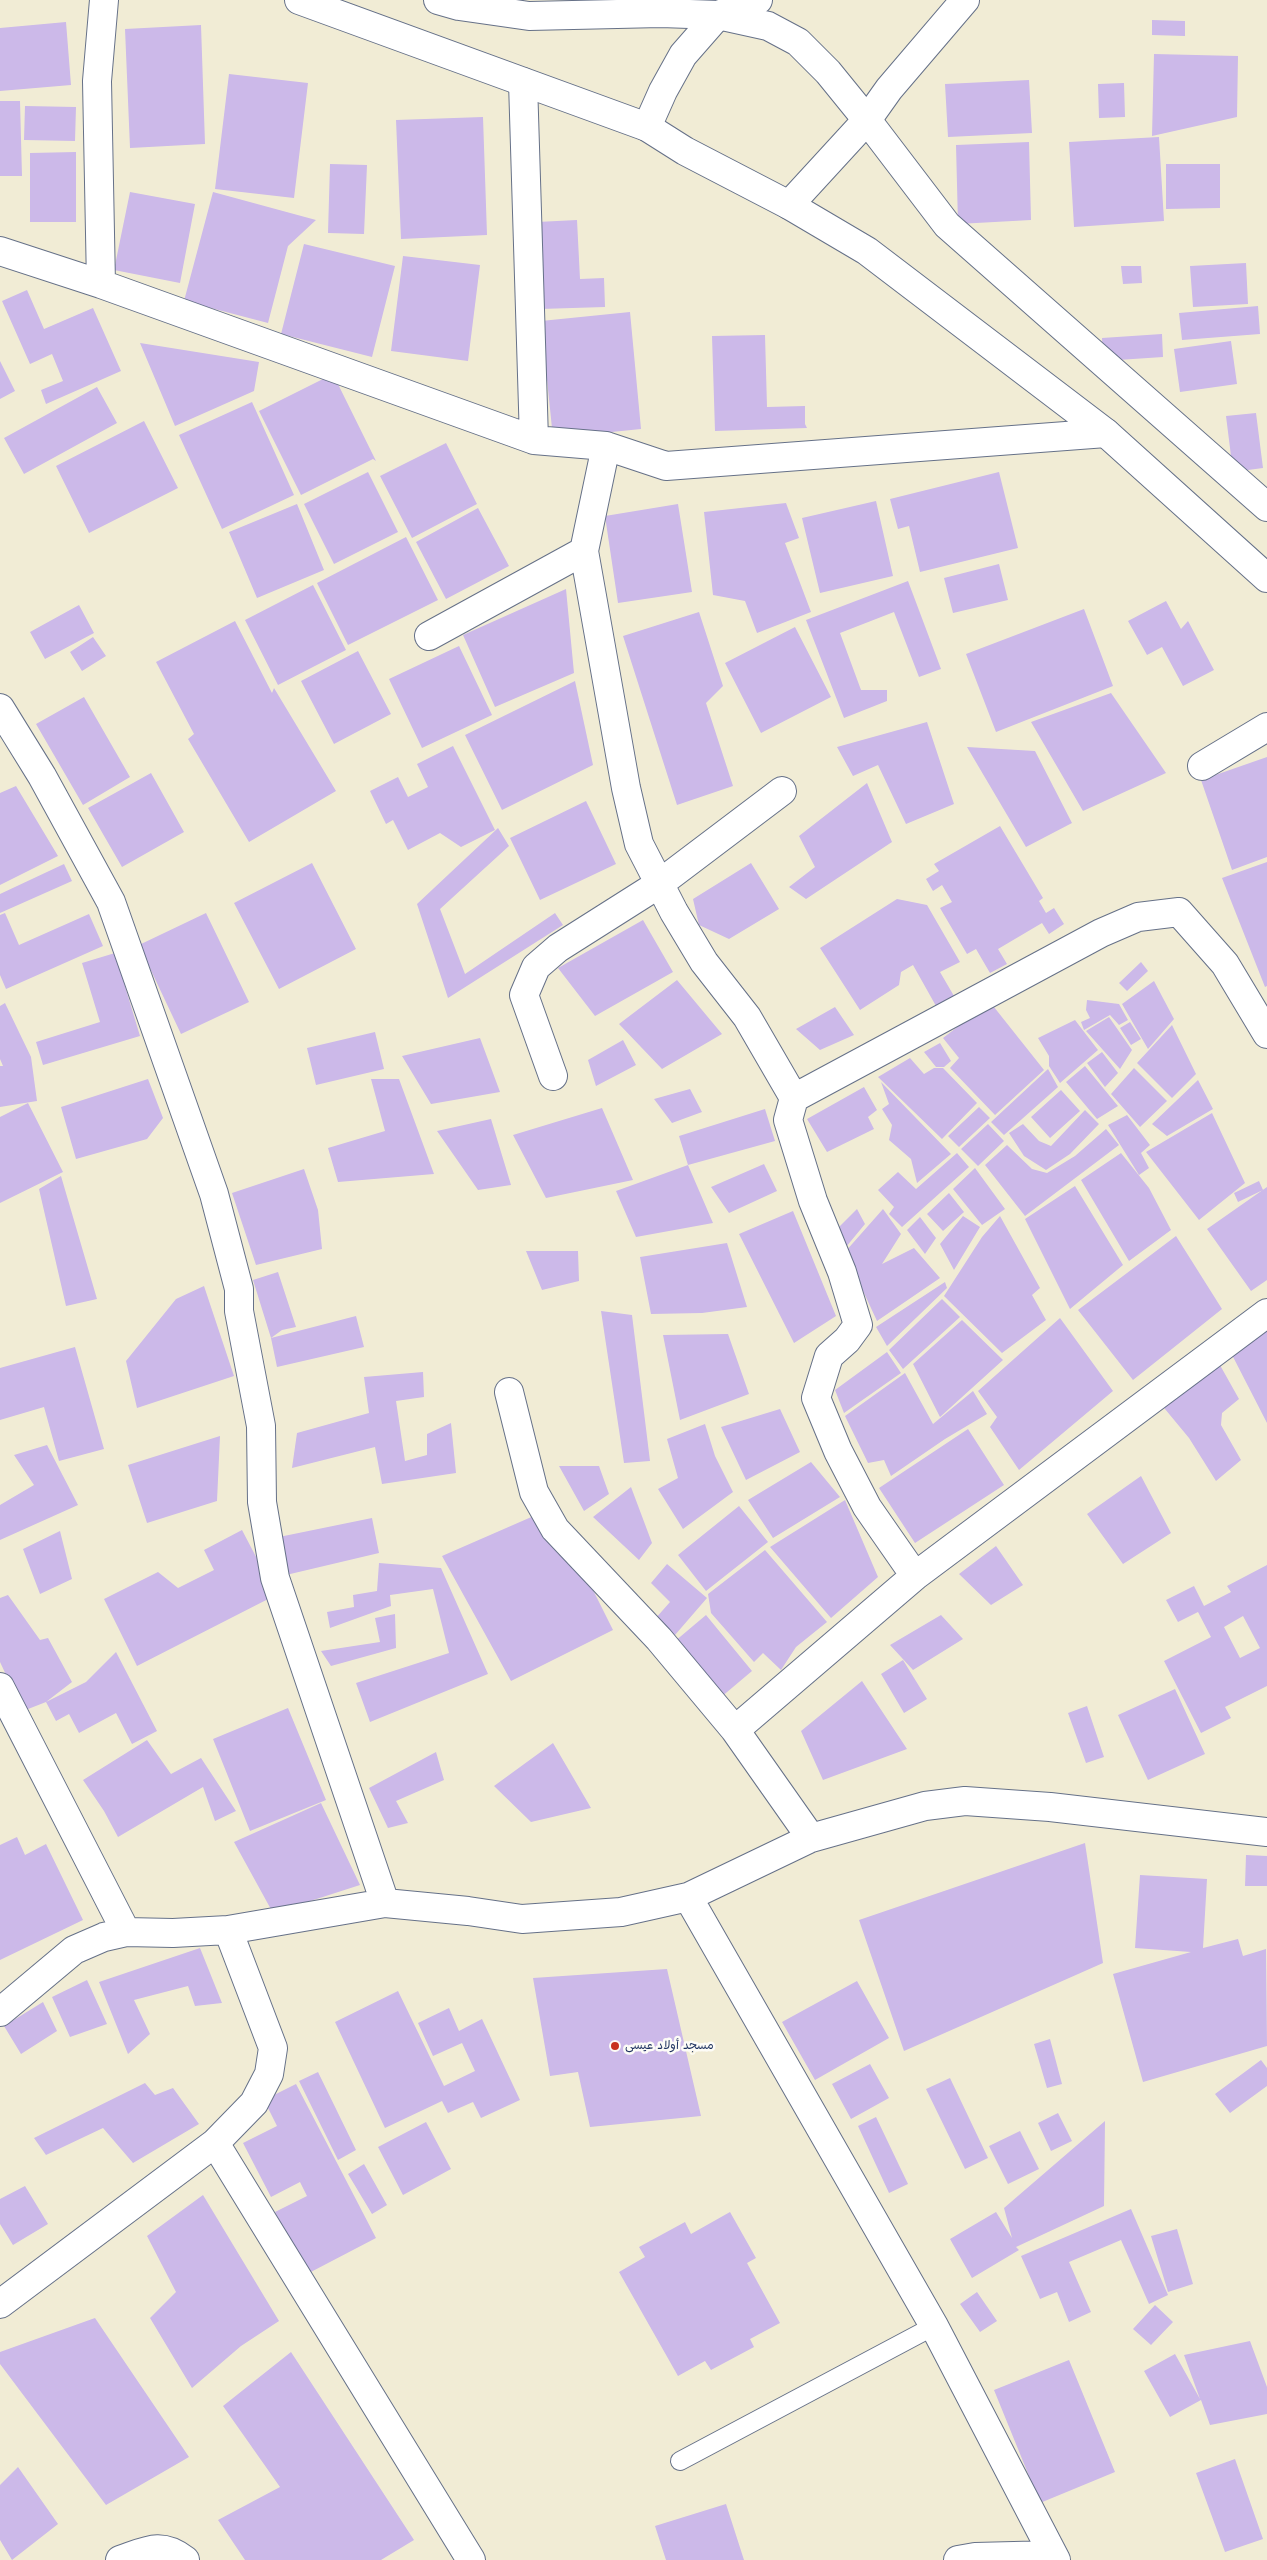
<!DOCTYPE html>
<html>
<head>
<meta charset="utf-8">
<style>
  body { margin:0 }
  canvas { display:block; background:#f1ecd5 }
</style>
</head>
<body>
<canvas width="1267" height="2560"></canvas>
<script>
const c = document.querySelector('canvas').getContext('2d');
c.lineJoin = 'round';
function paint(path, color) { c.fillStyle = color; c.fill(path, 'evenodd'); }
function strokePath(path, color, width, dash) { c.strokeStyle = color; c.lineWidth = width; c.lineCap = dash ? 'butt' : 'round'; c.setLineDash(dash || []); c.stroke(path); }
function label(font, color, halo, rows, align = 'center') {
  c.font = font + ' "Shantell Sans","Playpen Sans Arabic",sans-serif'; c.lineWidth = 5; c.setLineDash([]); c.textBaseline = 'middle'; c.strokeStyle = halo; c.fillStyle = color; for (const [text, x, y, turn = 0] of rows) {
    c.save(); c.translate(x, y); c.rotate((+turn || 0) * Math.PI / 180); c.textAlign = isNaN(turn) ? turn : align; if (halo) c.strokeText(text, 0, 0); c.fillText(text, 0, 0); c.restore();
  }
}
paint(new Path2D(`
  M1152 20 1185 21V36L1152 35Z
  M66 22 71 85 0 91V28Z
  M201 25 205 144 130 148 125 29Z
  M1154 54 1238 56 1237 117 1152 136Z
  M229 74 308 83 294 198 215 189Z
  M1029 80 1032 133 948 137 945 84Z
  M1124 83 1125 117 1099 118 1098 84Z
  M0 101H20L22 176H0Z
  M25 106 76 107 75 141 24 140Z
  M483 117 487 235 401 239 396 120Z
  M1159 137 1164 221 1074 227 1069 142Z
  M1029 142 1031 220 958 224 956 145Z
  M76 152V222H30V153Z
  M330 164 367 165 364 234 328 233Z
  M1166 164H1220V208L1166 209Z
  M130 192 195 204 180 283 114 270Z
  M213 192 316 220 288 246 268 323 184 301Z
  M577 220 580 279 604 278 605 307 540 309 537 222Z
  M304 244 395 266 372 357 281 334Z
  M403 256 480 265 468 361 391 351Z
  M1246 263 1248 304 1193 307 1190 266Z
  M1121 266H1141L1142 283 1123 284Z
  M27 290 44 329 93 308 121 371 46 404 41 390 63 381 52 354 30 364 2 301Z
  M1258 306 1260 334 1182 340 1179 313Z
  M630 312 641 429 553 438 541 321Z
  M1162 334 1163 357 1103 361 1102 338Z
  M765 335 767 407 805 406V424L807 428 715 431 712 336Z
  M1231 341 1237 384 1180 392 1174 349Z
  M140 343 259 362 254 391 175 426Z
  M0 361 15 391 0 399Z
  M333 374 376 461 373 459 301 495 259 411Z
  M97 387 117 423 24 474 4 438Z
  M252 402 294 495 222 529 179 435Z
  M1256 413 1263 468 1233 472 1226 416Z
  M144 421 178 488 89 533 56 466Z
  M446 443 477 504 412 538 380 476Z
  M368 472 398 532 334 564 304 504Z
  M999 472 1018 548 920 572 909 526 898 529 890 499Z
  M876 501 893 576 820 593 802 518Z
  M786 503 799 538 785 543 811 612 757 633 745 601 713 595 704 512Z
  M297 504 324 570 257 598 229 532Z
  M678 504 692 592 618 603 605 516Z
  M478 508 509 566 446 599 416 542Z
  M406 537 438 600 348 645 317 583Z
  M999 564 1008 600 953 613 944 578Z
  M908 581 941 669 919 677 894 612 840 633 861 690H887V701L844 718 806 620Z
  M313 585 346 650 278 685 245 620Z
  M566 589 574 673 495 707 463 635Z
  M1166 601 1181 629 1188 621 1214 670 1183 686 1162 647 1147 655 1128 621Z
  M79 605 94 633 45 659 30 632Z
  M1084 609 1113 686 996 732 966 654Z
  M699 612 723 686 706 703 733 786 677 805 623 636Z
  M235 621 272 693 274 688 336 791 249 842 188 739 194 734 156 662Z
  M795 627 831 697 761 733 725 663Z
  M93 637 106 656 82 671 70 652Z
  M459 646 492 715 422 748 389 679Z
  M358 651 391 714 334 744 301 681Z
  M575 681 593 765 502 810 465 735Z
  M1111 693 1166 773 1083 811 1031 722Z
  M84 697 130 777 83 805 36 724Z
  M927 722 954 804 906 824 878 765 853 776 837 747Z
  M453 746 495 830 461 847 440 833 408 850 393 820 386 824 370 791 398 777 408 797 428 787 417 764Z
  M967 747 1035 751 1072 823 1026 847Z
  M1267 757V857L1232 870 1201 780Z
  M151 773 184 832 122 867 88 808Z
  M867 783 892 842 806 899 789 887 815 867 799 836Z
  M16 786 58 856 0 885V793Z
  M586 801 616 864 540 900 510 838Z
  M1000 826 1043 898 1039 901 1046 913 1054 908 1064 924 1049 934 1042 923 998 949 1007 964 990 973 976 949 967 954 940 908 952 902 942 885 933 891 926 879 939 871 934 864Z
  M498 828 509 846 440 909 465 974 555 913 563 925 448 998 417 904Z
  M1267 862V986L1265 987 1222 878Z
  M312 863 356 949 279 989 234 903Z
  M751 863 779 909 729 939 699 925 693 899Z
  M64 864 72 881 0 913V894Z
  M897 899 927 905 960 962 940 972 954 996 936 1006 913 965 901 972 899 985 860 1010 820 948Z
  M5 913 19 945 89 914 103 946 6 989 0 975V915Z
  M206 913 249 1002 181 1034 139 945Z
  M643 920 673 972 595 1016 558 968Z
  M115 953 140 1036 43 1065 36 1042 100 1022 82 963Z
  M1141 962 1148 971 1127 991 1119 983Z
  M677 980 722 1034 662 1069 619 1024Z
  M1154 981 1174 1019 1148 1049 1122 1004Z
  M1087 1000 1119 1004 1128 1020 1119 1025 1110 1015 1084 1030 1081 1022 1090 1018 1086 1010Z
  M990 1002 1044 1070 995 1115 950 1068 959 1058 943 1038Z
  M5 1003 31 1057 37 1101 0 1107V1066H3L0 1059V1006Z
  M835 1007 854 1035 820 1050 796 1029Z
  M1109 1017 1132 1050 1120 1069 1086 1031Z
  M1075 1020 1098 1050 1060 1083 1049 1066V1056L1038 1038Z
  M1130 1022 1141 1039 1131 1045 1120 1028Z
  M1172 1025 1196 1074 1172 1098 1137 1063Z
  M375 1032 384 1069 316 1085 307 1048Z
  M480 1038 500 1092 431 1104 402 1056Z
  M623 1040 636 1065 596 1086 588 1060Z
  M940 1043 951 1061 944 1067H936L924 1052Z
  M1102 1052 1118 1073 1105 1087 1087 1063Z
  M910 1058 924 1074 934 1068H943L977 1103 942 1139 878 1077Z
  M1085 1066 1118 1106 1097 1119 1066 1082Z
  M1134 1068 1167 1101 1140 1127 1111 1094Z
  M1048 1069 1058 1087 1004 1135 991 1122Z
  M148 1079 163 1118 147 1139 76 1159 61 1107Z
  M371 1079H399L434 1174 338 1182 328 1148 385 1131Z
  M1198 1080 1213 1109 1167 1136 1152 1124Z
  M881 1082 951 1154 917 1183 911 1159 889 1140 892 1125 882 1109 889 1104Z
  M864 1087 877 1110 868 1117 874 1129 827 1152 807 1119Z
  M690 1089 702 1112 672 1123 654 1099Z
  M1061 1090 1080 1111 1050 1138 1031 1117Z
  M28 1103 63 1172 0 1203V1117Z
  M979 1107 990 1118 959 1147 948 1136Z
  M602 1108 633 1180 546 1198 513 1135Z
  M765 1109 775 1141 688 1165 679 1136Z
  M1085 1110 1099 1124 1070 1154 1046 1170 1024 1156 1009 1133 1023 1124 1039 1141 1051 1146Z
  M1212 1113 1245 1183 1199 1220 1146 1152Z
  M1127 1115 1150 1145 1141 1153 1149 1168 1139 1175 1108 1125Z
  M491 1119 511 1185 478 1190 437 1131Z
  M988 1124 1004 1141 978 1166 961 1149Z
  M1106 1129 1119 1145 1025 1216 985 1165 1007 1145 1032 1169 1047 1173 1075 1156Z
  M957 1153 969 1167 902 1227 889 1214 894 1207 878 1190 898 1172 916 1189Z
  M1121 1153 1149 1188 1171 1230 1129 1261 1081 1180Z
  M764 1164 777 1191 729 1213 711 1187Z
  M688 1165 713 1223 636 1237 616 1191Z
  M975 1168 1005 1209 982 1225 953 1189Z
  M304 1169 318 1210 322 1249 256 1265 232 1193Z
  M61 1176 97 1299 66 1306 39 1189Z
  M1259 1181 1263 1190 1238 1202 1234 1193Z
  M1075 1186 1123 1265 1070 1309 1025 1219Z
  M1267 1187V1280L1251 1291 1207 1229Z
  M949 1193 964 1212 943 1231 927 1214Z
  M857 1209 865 1224 846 1247 836 1230Z
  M883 1209 901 1234 882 1264 914 1248 940 1278 877 1321 845 1252Z
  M793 1211 836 1316 794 1343 739 1234Z
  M963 1216 980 1227 954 1270 940 1244Z
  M1000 1216 1040 1288 1032 1295 1046 1320 1002 1353 944 1296 982 1237Z
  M920 1217 936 1238 925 1254 907 1230Z
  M1176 1236 1222 1309 1133 1380 1078 1310Z
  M727 1243 747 1307 702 1313 651 1314 640 1257Z
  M526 1251H578L579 1281 542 1290Z
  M278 1272 296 1327 282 1330 271 1338 253 1280Z
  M945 1282 947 1288 887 1346 876 1327Z
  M204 1286 234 1376 137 1408 126 1361 176 1299Z
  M942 1299 960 1317 903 1369 889 1350Z
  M601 1311 632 1315 650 1461 624 1463Z
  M356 1316 364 1347 277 1367 271 1338Z
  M1060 1318 1113 1391 1019 1470 990 1427 997 1417 978 1391Z
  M962 1320 1003 1360 940 1417 913 1364Z
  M1267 1326V1423L1229 1349Z
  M728 1334 749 1394 680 1420 663 1335Z
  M75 1347 104 1449 59 1461 44 1407 0 1420V1368Z
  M887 1352 901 1373 844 1413 835 1390Z
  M1216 1358 1239 1399 1222 1413 1221 1425 1241 1460 1216 1481 1189 1438 1160 1403Z
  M423 1372 424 1397 396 1401 405 1461 427 1455V1434L451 1423 456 1473 382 1484 375 1447 292 1468 297 1433 369 1413 364 1377Z
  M905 1373 933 1424 973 1391 987 1414 945 1439 891 1476 884 1460 868 1463 845 1416Z
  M780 1409 800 1452 746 1480 721 1427Z
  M705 1424 715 1456 733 1492 683 1529 658 1489 678 1478 667 1439Z
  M968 1429 1004 1485 915 1543 879 1488Z
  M220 1436 217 1501 147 1523 128 1465Z
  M47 1445 78 1505 0 1540V1505L34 1485 14 1455Z
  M811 1462 840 1497 773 1538 748 1500Z
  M559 1466H599L609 1494 584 1511Z
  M1141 1476 1171 1533 1123 1564 1087 1514Z
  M631 1487 652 1543 639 1560 593 1517Z
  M845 1500 878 1577 831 1618 770 1547Z
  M739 1506 768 1542 706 1591 678 1555Z
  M552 1508 613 1630 511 1681 442 1556Z
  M372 1518 379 1553 286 1575 279 1537Z
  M242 1530 276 1595 137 1666 104 1599 158 1572 178 1588 214 1570 204 1550Z
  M60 1531 72 1579 40 1594 23 1549Z
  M996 1546 1023 1585 991 1605 959 1574Z
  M765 1550 827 1622 796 1647 781 1670 763 1653 754 1662 711 1613 708 1594Z
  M379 1563 441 1568 488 1674 370 1722 356 1683 449 1653 433 1589 390 1595 391 1606 330 1628 327 1612 354 1607 353 1595 377 1591Z
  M667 1564 707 1598 675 1635 655 1619 670 1602 651 1583Z
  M1267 1565V1686L1225 1707 1231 1718 1201 1733 1164 1661 1211 1637 1198 1612 1178 1622 1166 1600 1194 1586 1204 1606 1231 1592 1227 1586ZM1243 1616 1260 1648 1240 1658 1224 1627Z
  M8 1595 40 1640 48 1638 72 1682 46 1702 86 1682 116 1652 157 1731 132 1744 116 1713 79 1733 69 1714 56 1721 46 1702 23 1711 0 1662V1598Z
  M395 1614 396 1648 331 1666 321 1651 380 1642 375 1618Z
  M706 1615 752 1671 720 1698 674 1642Z
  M941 1615 963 1639 913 1670 890 1645Z
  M903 1660 927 1699 904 1713 881 1674Z
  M862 1681 907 1749 823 1780 801 1731Z
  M1175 1689 1205 1754 1148 1780 1118 1715Z
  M1087 1706 1104 1757 1086 1763 1068 1713Z
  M288 1708 326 1800 250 1831 213 1739Z
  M147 1740 171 1774 201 1758 236 1811 215 1821 203 1787 118 1837 104 1811 83 1780Z
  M553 1743 591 1808 531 1822 494 1786Z
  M436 1752 444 1780 396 1801 408 1823 388 1828 369 1788Z
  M321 1803 360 1885 273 1913 234 1842Z
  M17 1837 25 1855 46 1844 83 1920 0 1960V1845Z
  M1085 1843 1103 1963 904 2051 859 1920Z
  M1246 1855 1267 1856V1886H1245Z
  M1140 1875 1207 1879 1203 1948 1238 1939 1243 1956 1266 1949 1267 2046 1143 2082 1113 1974 1191 1952 1135 1948Z
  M200 1948 222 2003 195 2006 188 1986 134 2000 150 2034 128 2054 99 1982Z
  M667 1969 701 2116 590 2127 578 2072 550 2076 533 1978Z
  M87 1980 107 2024 70 2037 52 1997Z
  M857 1981 889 2038 815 2080 782 2022Z
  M398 1991 444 2086 475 2071 462 2043 433 2056 418 2023 449 2008 459 2031 482 2019 520 2100 481 2118 473 2102 448 2113 442 2101 385 2128 335 2022Z
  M43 2002 57 2031 21 2054 4 2026Z
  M1050 2039 1062 2084 1047 2088 1034 2044Z
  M1261 2060 1267 2068V2086L1230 2113 1215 2094Z
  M870 2064 889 2098 851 2119 832 2084Z
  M318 2072 356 2150 338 2160 299 2081Z
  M950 2078 988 2158 965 2169 926 2089Z
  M145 2083 155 2095 173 2088 199 2124 133 2163 103 2128 46 2155 34 2138Z
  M296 2084 376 2238 307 2274 275 2212 307 2196 300 2182 271 2197 243 2143 277 2126 264 2100Z
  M1058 2113 1072 2141 1051 2151 1038 2123Z
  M876 2117 908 2184 889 2193 858 2126Z
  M1105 2121 1104 2206 1016 2247 1019 2250 972 2278 950 2239 996 2212 1012 2238 1004 2208Z
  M426 2122 451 2169 403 2195 378 2147Z
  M1020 2131 1039 2169 1008 2184 989 2146Z
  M364 2164 387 2205 372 2214 348 2174Z
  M25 2186 48 2224 13 2245 0 2224V2199Z
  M203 2195 279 2321 241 2346 192 2388 150 2318 176 2292 147 2236Z
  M1131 2209 1168 2295 1149 2304 1121 2240 1069 2262 1091 2312 1069 2322 1057 2292 1040 2299 1021 2256Z
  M730 2212 756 2258 747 2263 780 2323 750 2339 754 2347 711 2370 705 2361 678 2376 619 2272 645 2257 639 2247 685 2222 691 2234Z
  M1177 2229 1193 2284 1168 2292 1151 2236Z
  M977 2292 997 2321 980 2332 960 2304Z
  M1155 2305 1173 2322 1151 2345 1133 2329Z
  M95 2318 189 2457 106 2505 0 2364V2352Z
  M1250 2341 1267 2387V2414L1210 2425 1201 2400 1170 2417 1144 2371 1175 2354 1200 2399 1184 2355Z
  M291 2352 414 2540 381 2560H245L218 2520 280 2487 223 2406Z
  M1069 2360 1115 2472 1040 2503 994 2390Z
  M1235 2459 1263 2539 1225 2552 1196 2473Z
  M18 2467 58 2524 12 2560 0 2540V2485Z
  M726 2504 744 2560H666L655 2526Z`), '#ccb9e9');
const service = new Path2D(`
  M680 2461 934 2326`);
const minor = new Path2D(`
  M523 82 534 440
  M647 127 663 91 683 55 718 15 758 0
  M789 205 867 120 889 89 965 0
  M0 251 101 284 534 440 606 446 666 466 1106 433
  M101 284 97 81 104 0
  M606 446 584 551 626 788 639 844 674 912 704 962 747 1017 794 1098 788 1120 813 1201 842 1272 858 1325 847 1340 829 1356 816 1398 838 1451 867 1507 915 1576 735 1730
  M429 636 584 551
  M0 708 42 776 111 902 214 1194 239 1289V1311L261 1426 262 1502 275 1578 385 1903
  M1202 766 1267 727
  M553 1076 524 995 536 967 558 948 659 884 782 791
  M794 1098 1101 933 1138 917 1179 912 1225 964 1267 1034
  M509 1392 534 1492 555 1529 659 1639 735 1730 811 1838
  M915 1576 1267 1313
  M0 1687 126 1932
  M228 1930 273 2048 269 2074 254 2103 215 2143 471 2560
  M0 2012 74 1950 104 1937 126 1932 173 1933 228 1930 385 1903 468 1911 522 1919 621 1912 688 1897
  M0 2304 215 2143
  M120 2560C146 2551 161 2541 185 2560
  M958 2560 975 2557 1053 2555
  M1056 2560 934 2326 688 1897 811 1838 925 1806 965 1801 1050 1807 1267 1832`);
const tertiary = new Path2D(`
  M299 0 647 127 685 151 789 205 867 251 1106 433 1267 578
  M438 0 459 6 529 16 661 13 718 15 768 26 798 42 828 72 867 120 947 225 1267 507`);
strokePath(service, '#667188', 20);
strokePath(minor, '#667188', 30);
strokePath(tertiary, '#667188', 30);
strokePath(service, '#fff', 18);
strokePath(minor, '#fff', 28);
strokePath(tertiary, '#fff', 28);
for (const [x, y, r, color] of [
  [615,2046,5,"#c8321e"]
]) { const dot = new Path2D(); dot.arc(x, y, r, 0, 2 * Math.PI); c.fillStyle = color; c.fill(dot); strokePath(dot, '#fdfcf7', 2); }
label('12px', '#1b2f5e', '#fdfcf7', [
  ["مسجد أولاد عيسى",625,2046]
], 'left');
</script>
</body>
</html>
